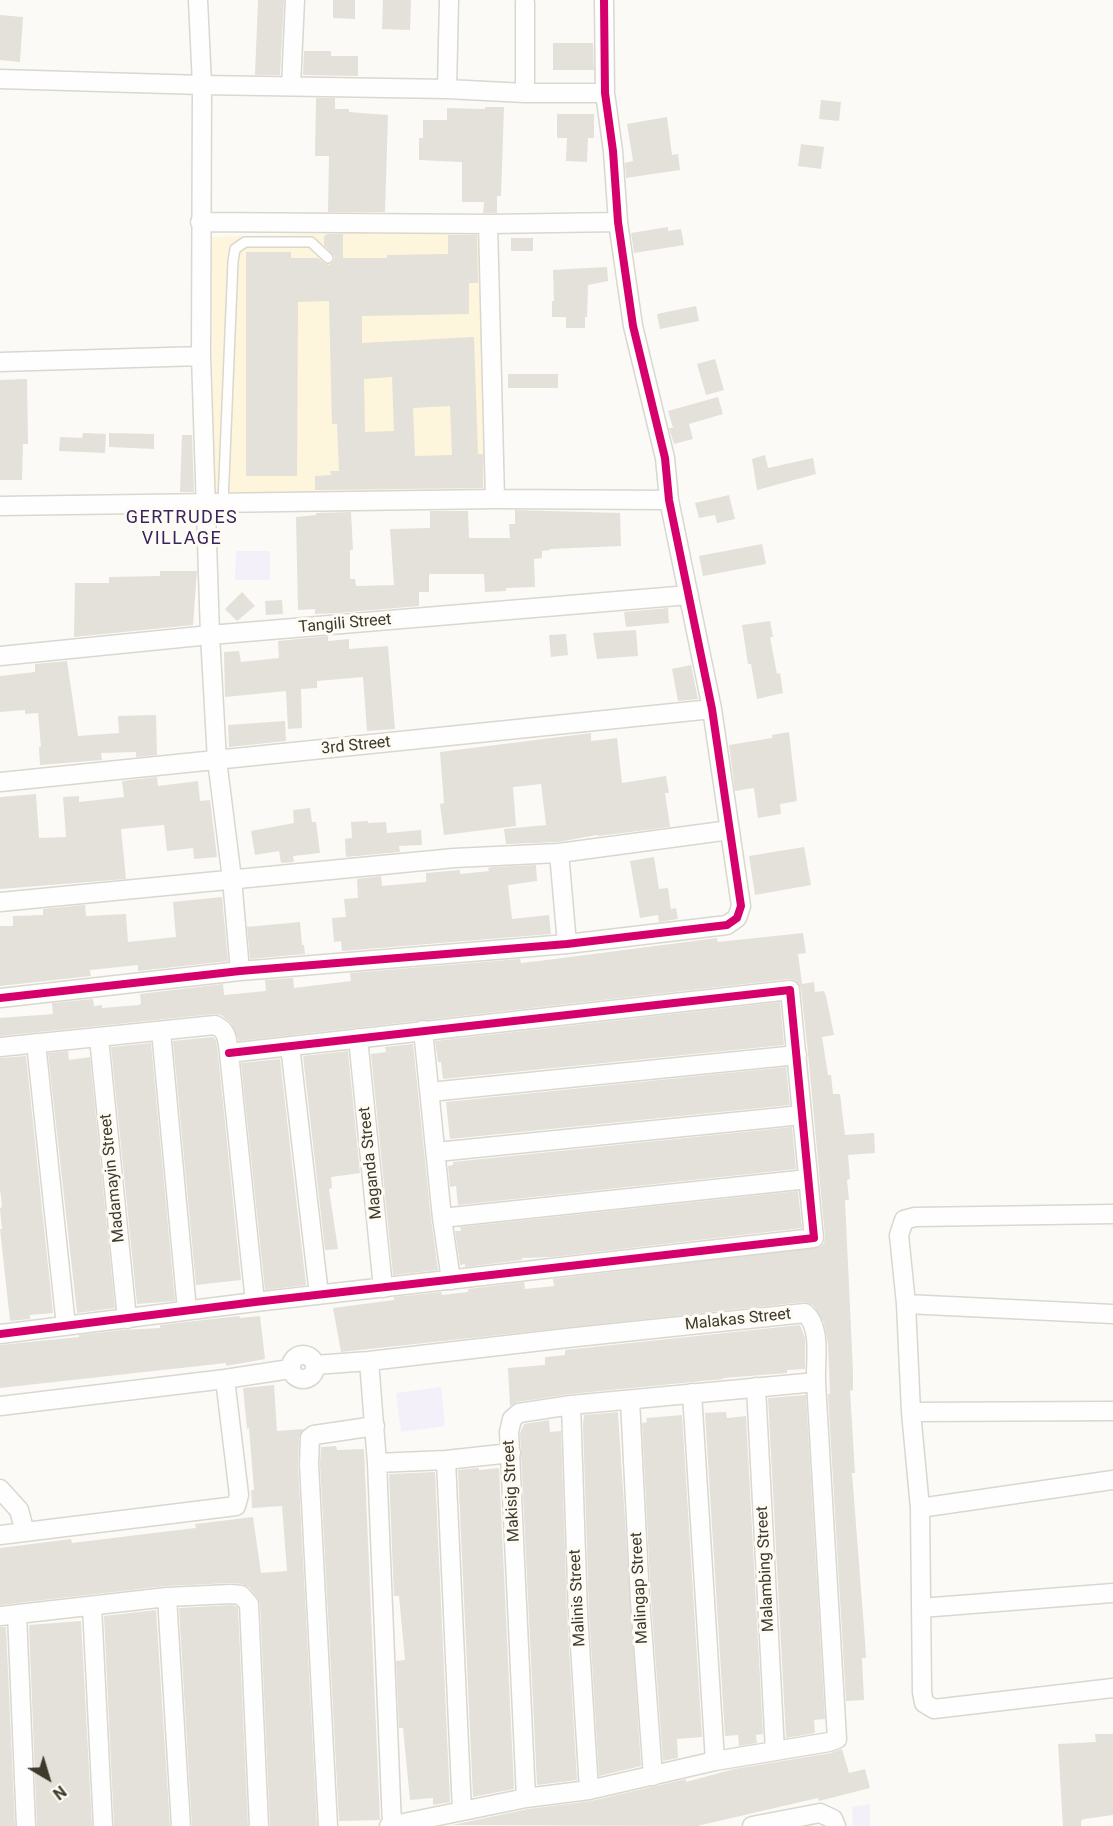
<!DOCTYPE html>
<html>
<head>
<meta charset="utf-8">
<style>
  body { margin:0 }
  #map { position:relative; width:1113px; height:1826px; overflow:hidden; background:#fbfaf6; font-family:Roboto,sans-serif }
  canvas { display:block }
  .north { position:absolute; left:18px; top:1748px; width:60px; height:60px; -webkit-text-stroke:4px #fdfbf4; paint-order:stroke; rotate:142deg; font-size:16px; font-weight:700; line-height:24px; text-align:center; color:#3d392b }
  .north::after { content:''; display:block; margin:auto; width:21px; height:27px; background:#3d392b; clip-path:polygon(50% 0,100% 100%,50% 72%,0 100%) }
</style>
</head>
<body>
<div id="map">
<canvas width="1113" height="1826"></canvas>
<div class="north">N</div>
</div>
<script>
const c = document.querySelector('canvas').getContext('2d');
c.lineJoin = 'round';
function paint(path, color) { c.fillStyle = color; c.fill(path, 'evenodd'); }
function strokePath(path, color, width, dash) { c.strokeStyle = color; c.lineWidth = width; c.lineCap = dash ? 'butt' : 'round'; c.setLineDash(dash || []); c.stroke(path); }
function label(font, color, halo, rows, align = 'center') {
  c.font = font + ' Roboto,sans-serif'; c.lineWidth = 6; c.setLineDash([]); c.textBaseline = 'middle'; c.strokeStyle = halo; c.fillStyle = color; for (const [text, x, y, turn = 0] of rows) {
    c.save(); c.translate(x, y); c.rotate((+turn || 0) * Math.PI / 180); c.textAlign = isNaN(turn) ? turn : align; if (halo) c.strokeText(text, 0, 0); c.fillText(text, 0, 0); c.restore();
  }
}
paint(new Path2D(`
  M484 229 491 493 213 499 212 237Z`), '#fdf5dc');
paint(new Path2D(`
  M236 551H270V580H235Z
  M441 1387 445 1426 401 1432 396 1393Z
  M870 1804V1826H853L852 1807Z`), '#f3f0f9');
paint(new Path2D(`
  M258 0H284L280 75H255Z
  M333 0H355V19L333 18Z
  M383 0H411L410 30 382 29Z
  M0 15 23 17 20 62 0 60Z
  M553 43H593L594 70H553Z
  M304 51H331V56H358V76L303 75Z
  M316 98H335V109H349V112L388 115 385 212H328L329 156H315Z
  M821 100 841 102 839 121 819 119Z
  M485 107H504L501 196H497V213H483L484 202H462V162L419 160V138H423V120H447V108L485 109Z
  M557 114H594V138H588L587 162 566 161 567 138H557Z
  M667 117 672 155 678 154 680 170 626 178 625 163 633 161 627 124Z
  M801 144 824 147 821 169 798 166Z
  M668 227V231L681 229 684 245 634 253 631 233Z
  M328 234H343V258H387V255L448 254V235H477L478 283H469V314L362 316V343L474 337 478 454H483V488L315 490V476L331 475 330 471H339L337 424H332L329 301 298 302 297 476H246V252H291V258H318L324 263 329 265 333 262 335 257 324 245V236ZM392 377 394 431 365 432 364 379ZM450 406 452 455 415 456 413 408Z
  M511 238H533V251H511Z
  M607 267 608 281 588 285 587 317H585V328H566V317H552V301H554L553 270Z
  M696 306 699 321 660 329 657 314Z
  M715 359 724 390 706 395 697 364Z
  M508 374H558V388H508Z
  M27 379 28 444H23L22 480H0V380Z
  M718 397 723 414 689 424 693 439 674 444 669 428H673L668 411Z
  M83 433 106 434 105 453 59 451 60 437 82 438Z
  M109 433 154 434V449L109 447Z
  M182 435H192L194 492H180Z
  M765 455 768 468 813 458 816 474 757 490 752 459Z
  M729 495 735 519 717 523 715 515 699 518 695 503Z
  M515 510 620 513 621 546 550 549V550L542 551V558L534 559 535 587 506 588V591L485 592 484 574H429V592H419V606L338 613 315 614V609L298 610 296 517 316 515V513L351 512 353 550H350V579H355L356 586 394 585 390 529 430 528V511H468L469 538H510L509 524H515Z
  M762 544 766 564 703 576 699 556Z
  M160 571H197L193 625 74 637 75 583H109V577L160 576Z
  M242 592 255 606 237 621 225 609Z
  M282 600 283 614 266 615 265 601Z
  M668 608 669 623 626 627 624 612Z
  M770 621 773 637H770L777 674 780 673 783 693 757 699 751 664H748L742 625Z
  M636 630 638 656 597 659 593 633Z
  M566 634 568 655 551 657 549 635Z
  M328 636V641L349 639V649L388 646 395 729 367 731 363 677 317 681V688L301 689 302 728 288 729 286 691 225 697 224 652 239 651 241 662 279 658 278 641Z
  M67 661 78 736 119 733 118 716 156 715 157 755 136 757V752L101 753 102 760 40 765 39 747H41L38 713 25 714V710L0 712V676L35 672V664Z
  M691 665 698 699 678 701 672 669Z
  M285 721 286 741 229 747 228 725Z
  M789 732 797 801 780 804 781 814 758 818 754 788 735 791 729 745 772 738V735Z
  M591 733V741L617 738 622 783 666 776 669 793H665L670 827 598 836 597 835 558 842 506 844 504 829 546 825 541 784 513 787 516 826 444 835 440 804 444 803 440 752Z
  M157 777 158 786 198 781 200 801 210 800 217 857 194 859 193 848 167 851 164 825 121 829 126 879 0 889V797L36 794 39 838 66 837 63 797 79 796V802L124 797 122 781Z
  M310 808 312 822H316L320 853 293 856 294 862 281 863 279 851 255 855 251 831 294 823 293 810Z
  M368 821V823L386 822 387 833 421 830 422 845 399 846 400 852 346 857 345 839 352 838 351 822Z
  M804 847 811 885 755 895 749 856Z
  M654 857 659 889 668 888 671 909 676 908 678 919 659 922 658 915 640 918 630 861Z
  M536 865 537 881 508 885 512 919 549 915 551 934 342 951 341 941 334 942 332 918 346 917 344 899 358 898 357 879 381 876 382 886 426 882V873L460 870V874L489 871 488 868 493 867Z
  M222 897 228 961 138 971V965L90 970 91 976 0 986V926H13V916L43 915V909L85 905 86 916 126 914 128 942 176 937 173 902Z
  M300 922 302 945H304L305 954 250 959 247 927Z
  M803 933 806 953 798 954 802 984 814 982 815 992 824 991 826 996 834 1035 822 1037 828 1075H831L833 1094H840L845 1135 874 1133 875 1153 848 1155 850 1179 847 1180 849 1200H845L853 1372V1390L850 1391 855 1473H852L865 1641 866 1658H862L864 1700 846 1701 828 1394H830L828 1344 824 1323 813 1305 804 1302 341 1352 333 1308 394 1300V1297L441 1292 442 1295 468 1292V1289L524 1282 525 1289 554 1286 553 1279 820 1247 824 1243 825 1237 808 1053 801 989 795 980 789 979 239 1041 231 1023 221 1015 214 1014 0 1036V1018L53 1014 52 1003 93 999 94 1006 102 1005V1008L139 1005 141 1003 140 994 223 984 224 995 266 991 265 980 293 978 294 988 351 981 350 973 520 959 521 963 547 960 717 938 718 942Z
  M780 1002 784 1045 443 1079 441 1062H438L435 1041Z
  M213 1037 216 1040 218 1054 241 1280 196 1285 173 1041Z
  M151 1043 175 1301 137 1304 111 1047Z
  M413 1044 431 1219 438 1270 393 1275 371 1054 386 1052 385 1047Z
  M68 1051 69 1060 90 1057 115 1308 77 1313 48 1053Z
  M348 1051 360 1173 331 1177 332 1188 329 1189 338 1249 325 1250 303 1056Z
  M26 1056 53 1313 30 1315V1319L10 1321 0 1229H2L0 1209 2 1206 0 1189V1058Z
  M280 1059 306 1285 265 1290 241 1063Z
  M786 1067 790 1105 450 1139 446 1102Z
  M792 1127 796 1169 458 1205 456 1186 450 1187 448 1166 453 1165V1162Z
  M798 1191 802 1228 552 1257 522 1258V1260L465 1267V1264L460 1265 455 1231H461L460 1227Z
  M239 1316 240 1318 260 1316 265 1359 226 1366V1363L0 1388V1345L79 1337V1335L121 1330 160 1328V1325Z
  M800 1325 805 1338V1369L787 1370V1373L723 1378 724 1379 570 1394 517 1402 510 1406 508 1368 545 1365V1357L565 1355V1350Z
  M274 1385 277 1431 303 1429 299 1438 298 1465 317 1826H270L260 1604 257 1597 249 1587 242 1584 231 1583 166 1586 0 1605V1548L71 1539 72 1543 170 1531 196 1528 195 1524 253 1517 261 1573 287 1571 282 1506 252 1508 251 1490H254L249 1428 247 1429 243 1388Z
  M806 1395 825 1719 814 1720 815 1733 786 1738 768 1398Z
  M618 1412 641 1766 599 1776 589 1612 583 1425 584 1415Z
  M726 1412 727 1418 746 1416 763 1734 756 1735 757 1743 739 1746 738 1735 725 1736 705 1413Z
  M682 1415 702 1737 677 1739 678 1758 663 1761 651 1599 642 1423 647 1422 646 1418Z
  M549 1420 550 1432 561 1431 567 1613 577 1780 537 1785 520 1433 524 1424Z
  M336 1446 337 1450 364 1449 380 1820 339 1821 320 1464 321 1447Z
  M479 1468V1470L499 1468 514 1789 473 1797 458 1470Z
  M435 1472 450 1802 433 1805V1798L410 1800 403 1728H399L396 1661 405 1660 399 1596H394L389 1474Z
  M231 1605 236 1606 238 1608 248 1826H192L179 1608Z
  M156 1610 170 1826H114L104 1616Z
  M81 1621 92 1826H37L29 1625Z
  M0 1627H6L15 1826H0Z
  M1095 1734H1113V1815L1084 1819 1081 1821V1826H1063L1058 1744 1096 1742Z
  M842 1749 849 1773 865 1769 870 1788 819 1801 818 1798 697 1826 452 1825 528 1809 591 1801 686 1779V1782L734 1769 831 1753Z`), '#e3e1d9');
const service = new Path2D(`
  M223 503 233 261 235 249 245 242H311L328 258`);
const minor = new Path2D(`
  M198 0 202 85 201 356 210 635 217 760 232 879 240 971
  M0 79 202 85 447 89 525 93H605
  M291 86 295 0
  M447 89 449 0
  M525 93V3
  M200 222 488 224 618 222
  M488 224 495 499
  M0 362 201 356
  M0 506 495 499 669 500
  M0 656 210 635 689 595
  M0 782 712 709
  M559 853 567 944
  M0 902 454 858 559 853 730 830
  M0 998 240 971 567 944 727 925 737 918 741 906 712 709 669 500 665 458 633 326 618 222 613 151 605 93 604 0
  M423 1030 442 1218 451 1280
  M161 1031 187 1310
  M99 1038 127 1319
  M358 1038 383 1288
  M36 1043 66 1326
  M290 1046 319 1295
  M0 1047 215 1025C228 1031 227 1040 229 1053L255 1302
  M430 1092 797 1055
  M437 1152 802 1115
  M1113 1214 915 1217 904 1220 899 1235 906 1304 911 1412 920 1508 922 1692 924 1703 934 1709 1113 1688
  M442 1218 808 1179
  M906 1304 1113 1314
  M0 1334 255 1302 814 1238 790 990 229 1053
  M291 1367a12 12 0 1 1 24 0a12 12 0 1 1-24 0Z
  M369 1361 377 1463 392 1825
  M315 1365 369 1361 567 1338 805 1313C822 1328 815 1361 816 1382L837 1739 829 1742 715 1761 589 1790 526 1798 389 1826
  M756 1387 775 1751
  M692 1393 715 1761
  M630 1400 640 1600 653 1776
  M571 1405 578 1613 589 1790
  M0 1406 225 1379 290 1369
  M911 1412 1113 1411
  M446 1460 462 1811
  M377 1463 446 1460 511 1453
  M0 1489 19 1510 25 1532
  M920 1508 1113 1480
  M0 1535 236 1506 239 1495 225 1379
  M167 1597 181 1826
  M92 1606 103 1826
  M921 1608 1113 1593
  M17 1614 26 1826
  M0 1616 167 1597 231 1594 241 1595 249 1604 259 1826
  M526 1798 509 1432 512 1419 519 1413 571 1405 816 1382
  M328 1826 309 1464 310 1438 314 1435 375 1426
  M752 1826 820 1813 833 1819 836 1826`);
strokePath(service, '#d9d7ce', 12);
strokePath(minor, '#d9d7ce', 21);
strokePath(service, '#fefefe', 9);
strokePath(minor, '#fefefe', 18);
strokePath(new Path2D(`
  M0 998 240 971 567 944 727 925 737 918 741 906 712 709 669 500 665 458 633 326 618 222 613 151 605 93 604 0
  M0 1334 255 1302 814 1238 790 990 229 1053`), '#d6006c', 8);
label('16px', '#3d392b', '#fdfbf4', [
  ["Tangili Street",345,624,-5],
  ["3rd Street",356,746,-6],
  ["Maganda Street",371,1163,-96],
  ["Madamayin Street",113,1178,-96],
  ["Malakas Street",738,1320,-6],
  ["Makisig Street",512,1491,-93],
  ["Malambing Street",766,1569,-93],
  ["Malingap Street",640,1588,-93],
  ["Malinis Street",578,1598,-93]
]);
c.letterSpacing = '1.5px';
label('18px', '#39245e', '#fdfbf4', [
  ["GERTRUDES",182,518],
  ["VILLAGE",182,539]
]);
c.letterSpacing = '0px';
</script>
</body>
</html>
